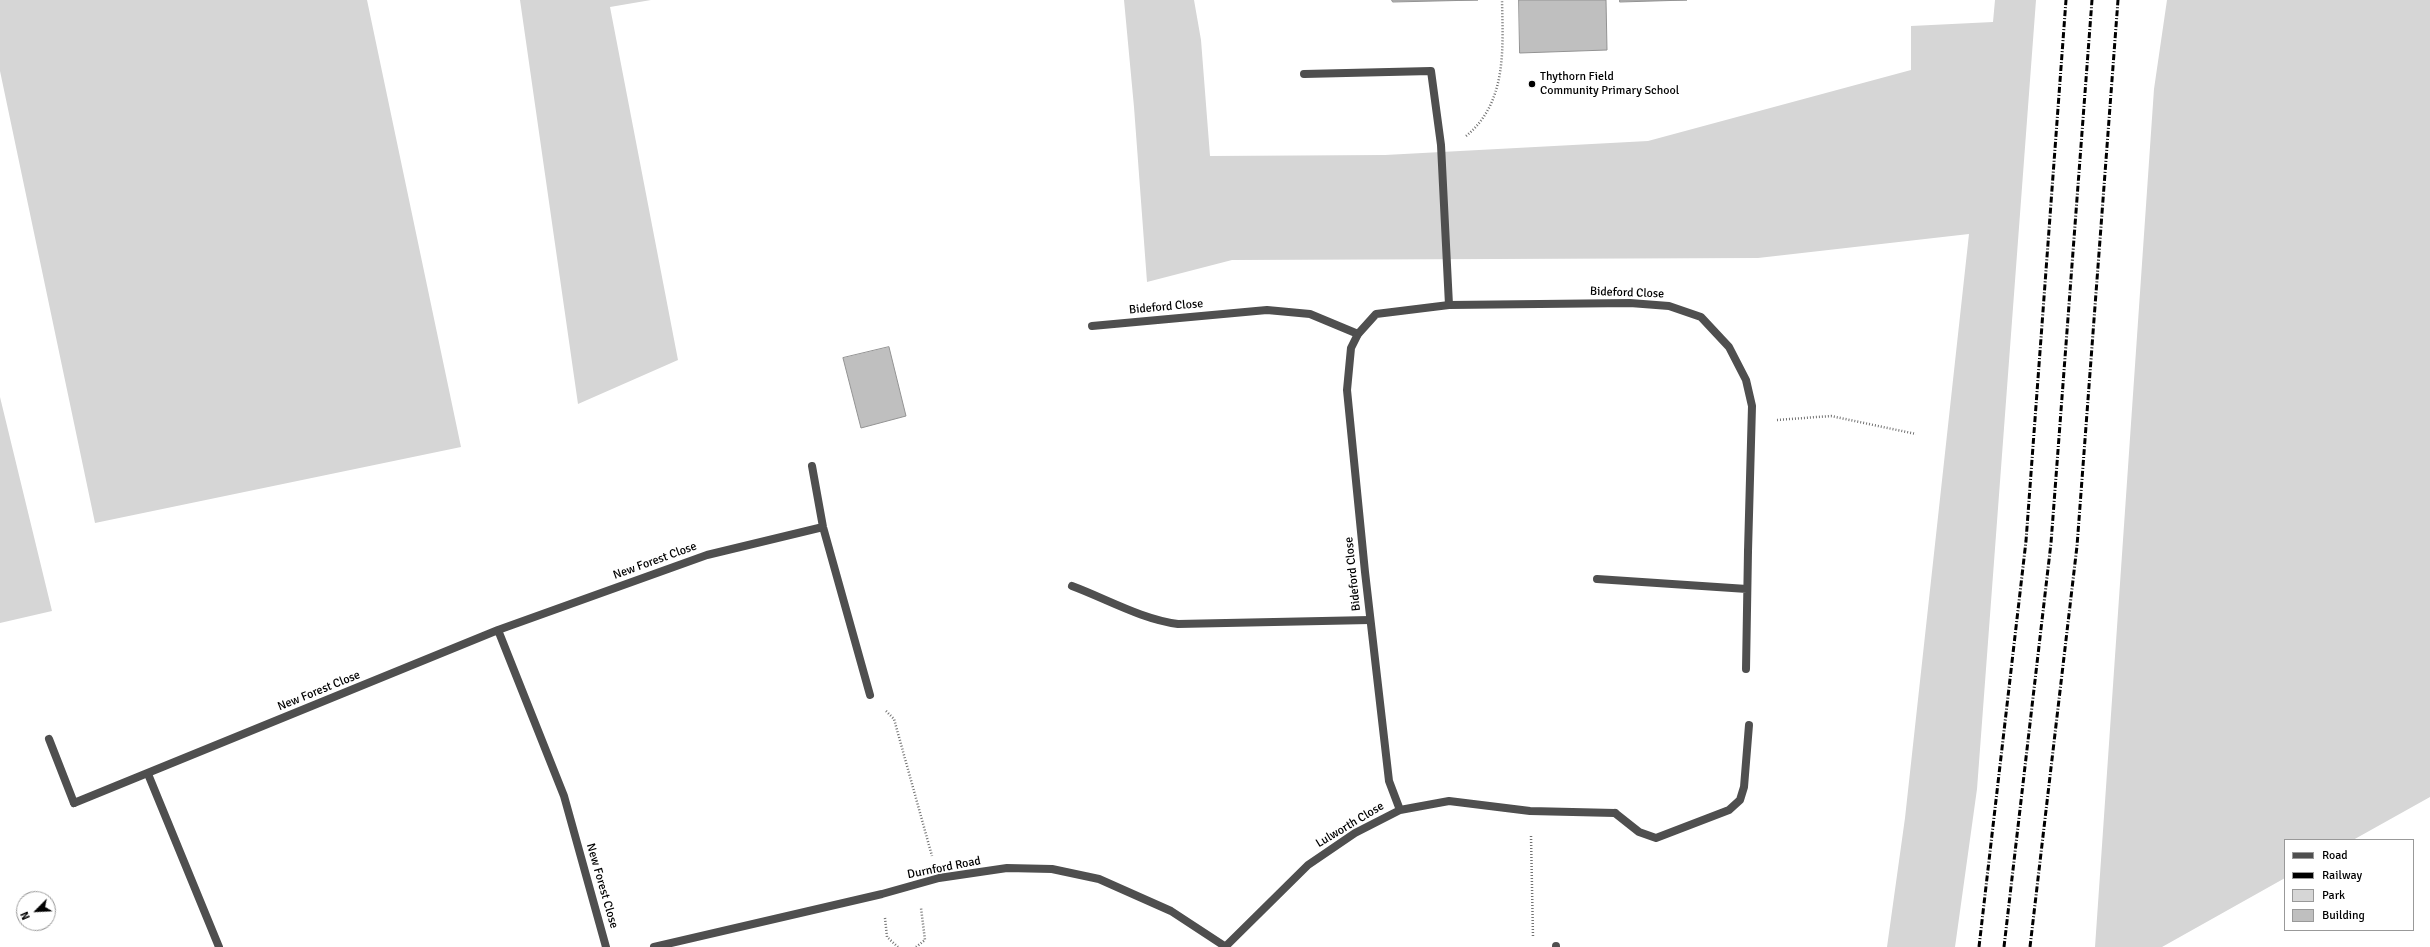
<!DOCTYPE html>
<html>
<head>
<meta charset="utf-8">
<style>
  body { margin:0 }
  #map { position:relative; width:2430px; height:947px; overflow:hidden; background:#fff; font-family:Signika,sans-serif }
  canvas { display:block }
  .legend { position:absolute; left:2284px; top:839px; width:130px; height:92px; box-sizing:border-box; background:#fff; border:1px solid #999; margin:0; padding:5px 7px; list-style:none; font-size:12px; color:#000 }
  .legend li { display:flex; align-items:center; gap:8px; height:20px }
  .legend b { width:20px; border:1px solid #999 }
  .north { position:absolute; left:16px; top:891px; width:40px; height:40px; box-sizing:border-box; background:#fff; border:1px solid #999; border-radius:50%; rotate:246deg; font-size:11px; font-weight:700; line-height:16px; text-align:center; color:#000 }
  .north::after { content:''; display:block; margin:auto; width:14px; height:18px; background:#000; clip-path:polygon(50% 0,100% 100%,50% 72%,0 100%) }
</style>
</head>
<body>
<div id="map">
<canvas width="2430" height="947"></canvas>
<ul class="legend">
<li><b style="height:5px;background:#4f4f4f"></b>Road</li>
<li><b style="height:5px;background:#000"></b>Railway</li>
<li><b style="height:11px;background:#d6d6d6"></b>Park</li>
<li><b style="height:11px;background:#bfbfbf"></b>Building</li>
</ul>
<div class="north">N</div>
</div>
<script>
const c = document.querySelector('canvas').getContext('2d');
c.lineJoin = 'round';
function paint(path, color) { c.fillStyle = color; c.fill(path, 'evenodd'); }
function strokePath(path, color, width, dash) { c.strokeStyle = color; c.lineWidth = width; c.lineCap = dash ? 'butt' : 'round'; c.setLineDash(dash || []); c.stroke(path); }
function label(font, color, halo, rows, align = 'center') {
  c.font = font + ' Signika,sans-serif'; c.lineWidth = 3; c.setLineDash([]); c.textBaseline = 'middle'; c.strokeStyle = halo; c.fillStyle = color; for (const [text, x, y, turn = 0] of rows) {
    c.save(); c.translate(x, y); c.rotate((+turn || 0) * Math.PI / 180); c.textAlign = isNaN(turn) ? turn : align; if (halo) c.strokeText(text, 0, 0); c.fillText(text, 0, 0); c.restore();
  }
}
paint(new Path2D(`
  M0 0H367L461 447 95 523 0 71Z
  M520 0H651L610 7 678 360 578 404Z
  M1124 0H1194L1201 40 1210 156 1385 155 1648 141 1911 70V26L1993 22 1995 0H2036L1977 789 1955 947H1887L1905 818 1969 234 1758 258 1232 260 1147 282 1134 107Z
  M2167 0H2430V797L2353 840H2285V878L2162 947H2095L2154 89Z
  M0 397 52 611 0 623Z`), '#d6d6d6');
const building = new Path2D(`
  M1392 0H1478L1393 2Z
  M1519 0H1606L1607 50 1520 53Z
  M1620 0H1687L1620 2Z
  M889 347 906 416 861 428 843 358Z`);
paint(building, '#bfbfbf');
strokePath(building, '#939393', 1);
strokePath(new Path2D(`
  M1466 136C1507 103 1503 49 1502 0
  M1777 420 1831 416 1916 434
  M886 711 894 719 932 856
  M1531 836 1533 937
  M885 918 887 937 898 947
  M916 947 925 940 921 908`), '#717171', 2.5, [1, 2]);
strokePath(new Path2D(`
  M1304 74 1431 71 1441 145 1449 305
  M1092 326 1267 310 1310 314 1358 334
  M1597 579 1747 589
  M1072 586C1107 599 1141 619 1178 624L1370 620
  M1746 669 1748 551
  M49 739 74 803
  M1615 813 1639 832 1656 838 1729 810 1740 800 1744 787 1749 725`), '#4f4f4f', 8);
strokePath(new Path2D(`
  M812 466 823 527 870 695
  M498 630 564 796 606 947
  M148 774 219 947
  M74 803 498 630 707 555 823 527
  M1400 810 1389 781 1365 572 1347 390 1351 348 1358 334 1376 314 1449 305 1630 303 1669 306 1701 317 1729 347 1746 380 1752 406 1748 551
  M1226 946 1308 865 1355 833 1400 810 1449 801 1530 811 1615 813
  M654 947 882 894 939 878 1007 868 1052 869 1099 879 1171 911 1226 947
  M1556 947V946`), '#4f4f4f', 8);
strokePath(new Path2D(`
  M1979 947 2026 541 2066 0
  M2004 947 2051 543 2092 0
  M2030 947 2077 546 2118 0`), '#000', 3, [6, 2, 1, 2]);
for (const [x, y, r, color] of [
  [1532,84,4,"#000"]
]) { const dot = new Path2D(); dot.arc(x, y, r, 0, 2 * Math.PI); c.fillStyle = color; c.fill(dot); strokePath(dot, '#fff', 1.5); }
label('12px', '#000', '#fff', [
  ["Thythorn Field",1540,77],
  ["Community Primary School",1540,91]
], 'left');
label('12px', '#000', '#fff', [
  ["Bideford Close",1627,293,2],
  ["Bideford Close",1166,307,-5],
  ["New Forest Close",655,561,-20],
  ["Bideford Close",1353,574,-96],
  ["New Forest Close",319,691,-22],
  ["Lulworth Close",1350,825,-31],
  ["Durnford Road",944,868,-11],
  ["New Forest Close",602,886,74]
]);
</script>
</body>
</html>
